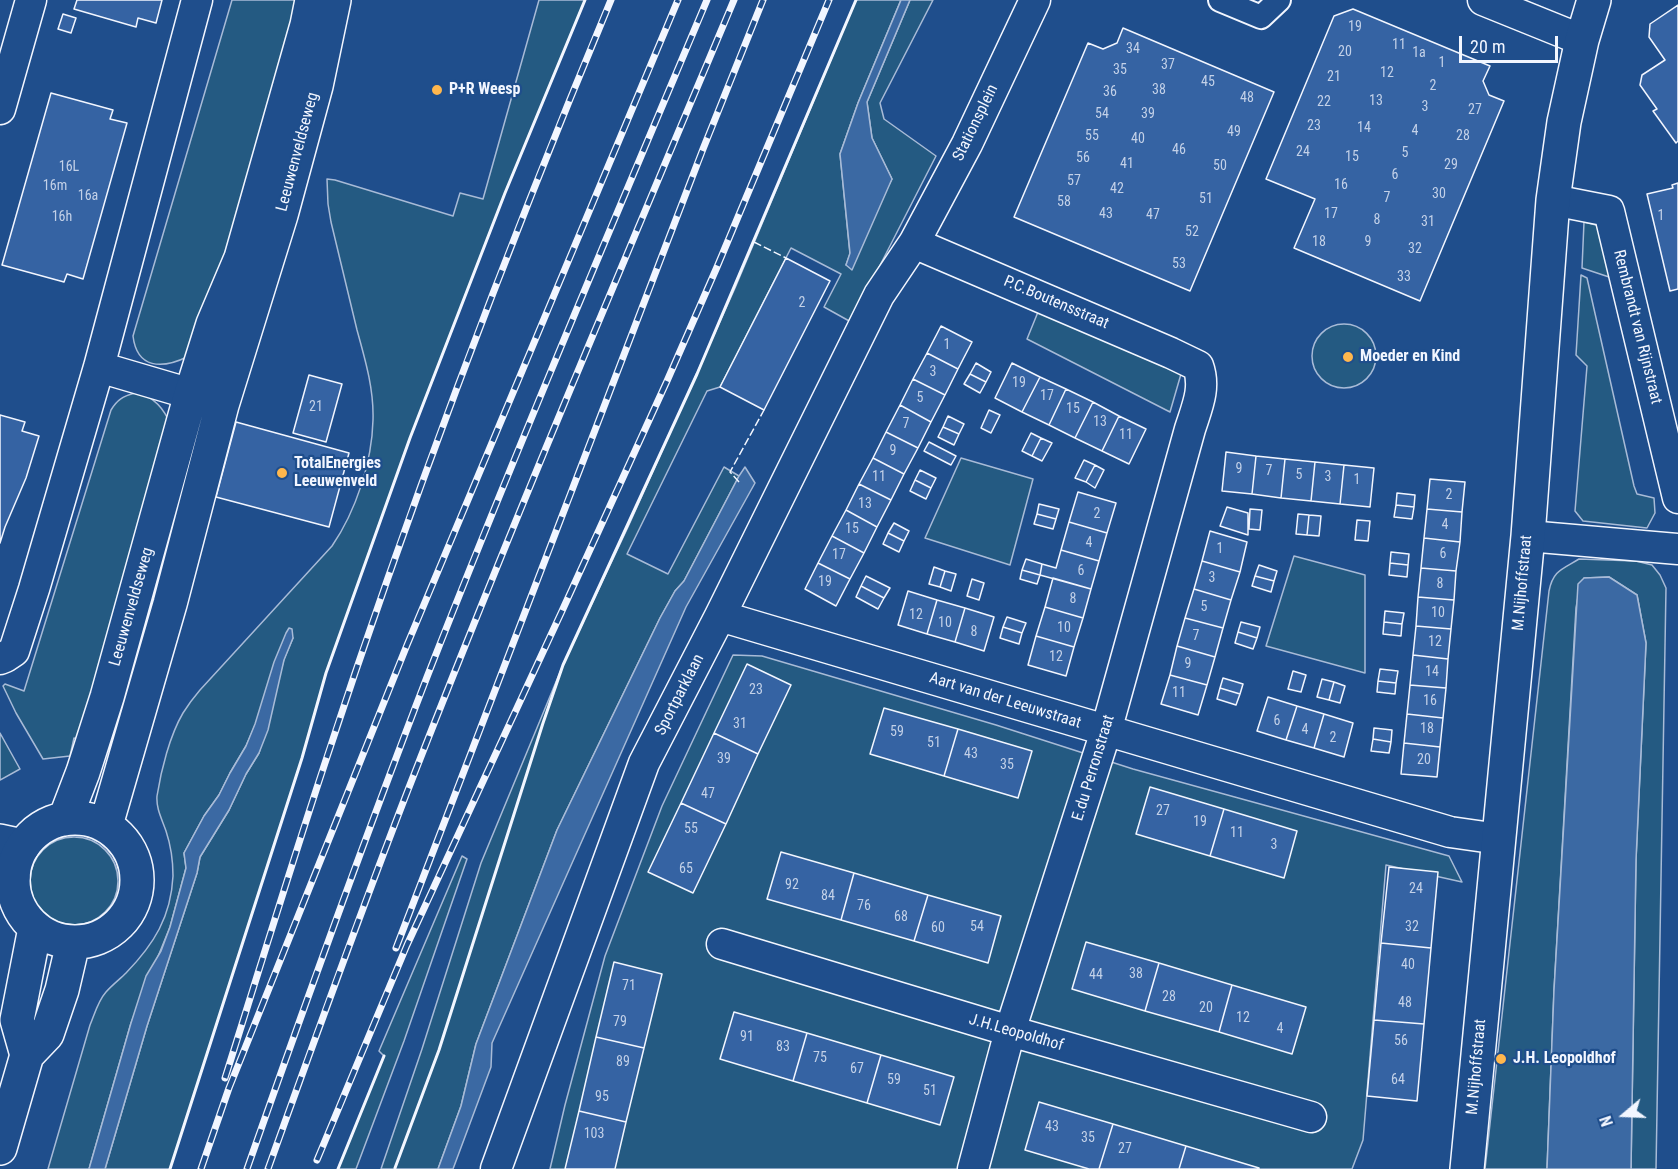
<!DOCTYPE html>
<html>
<head>
<meta charset="utf-8">
<style>
  body { margin:0 }
  #map { position:relative; width:1678px; height:1169px; overflow:hidden; background:#1f4e8c; font-family:"Roboto Condensed",sans-serif }
  canvas { display:block }
  .north { position:absolute; left:1594px; top:1085px; width:60px; height:60px; -webkit-text-stroke:4px #1f4e8c; paint-order:stroke; rotate:251deg; font-size:16px; font-weight:700; line-height:24px; text-align:center; color:#f2f6ff }
  .north::after { content:''; display:block; margin:auto; width:21px; height:27px; background:#f2f6ff; clip-path:polygon(50% 0,100% 100%,50% 72%,0 100%) }
  .scale { position:absolute; left:1459px; top:36px; width:99px; height:27px; box-sizing:border-box; border:3px solid #f2f6ff; border-top:0; padding-left:8px; font-size:18px; line-height:21px; white-space:nowrap; color:#f2f6ff; -webkit-text-stroke:4px #1f4e8c; paint-order:stroke }
</style>
</head>
<body>
<div id="map">
<canvas width="1678" height="1169"></canvas>
<div class="north">N</div>
<div class="scale">20 m</div>
</div>
<script>
const c = document.querySelector('canvas').getContext('2d');
c.lineJoin = 'round';
function paint(path, color) { c.fillStyle = color; c.fill(path, 'evenodd'); }
function strokePath(path, color, width, dash) { c.strokeStyle = color; c.lineWidth = width; c.lineCap = dash ? 'butt' : 'round'; c.setLineDash(dash || []); c.stroke(path); }
function label(font, color, halo, rows, align = 'center') {
  c.font = font + ' "Roboto Condensed",sans-serif'; c.lineWidth = 4.5; c.setLineDash([]); c.textBaseline = 'middle'; c.strokeStyle = halo; c.fillStyle = color; for (const [text, x, y, turn = 0] of rows) {
    c.save(); c.translate(x, y); c.rotate((+turn || 0) * Math.PI / 180); c.textAlign = isNaN(turn) ? turn : align; if (halo) c.strokeText(text, 0, 0); c.fillText(text, 0, 0); c.restore();
  }
}
const green = new Path2D(`
  M232 0H299L238 233 187 357C162 369 137 369 133 336Z
  M539 0H585L505 193 410 438 326 673 302 758 170 1169H105L147 1026 197 873 200 857 229 810 246 774 259 753 284 659 293 638 246 746 230 773 219 795 204 816 184 853 186 868 170 927 131 1023 89 1169H48L90 1025C95 1013 98 1001 106 992 112 985 120 979 126 973 154 944 171 917 173 876 173 860 171 846 166 831 162 819 156 809 157 796 161 770 170 735 183 713 188 705 194 697 200 690L332 546C356 511 372 462 373 420 374 389 365 359 357 330 348 294 340 258 331 222L328 204 327 179 335 180 453 216 460 193 483 199Z
  M856 0H901L858 103 840 154 850 254 846 265 892 179 872 138 867 102 910 0H933L880 103 884 119 936 156 851 322 824 307 841 274 791 248 720 387 707 391 627 554 668 574 724 467 739 476 684 581 675 591 660 618 557 830 476 1044 461 1106 438 1169H381L422 1049 481 863 563 665 628 527 735 288Z
  M1584 222 1600 226 1612 278 1582 268Z
  M1581 275 1587 278 1634 486 1637 494 1654 498 1655 513 1647 528 1583 521 1575 511 1587 366 1576 355Z
  M1038 312 1181 374 1170 412 1027 339Z
  M1312 356a32 32 0 1 1 64 0a32 32 0 1 1-64 0Z
  M135 393C151 395 161 405 168 419L84 741 74 738 70 756 43 759 16 713 3 686 5 684 24 691 111 410C117 400 123 396 135 393Z
  M961 458 1033 479 1010 565 925 538Z
  M1294 556 1365 575V673L1266 646Z
  M1579 559 1636 561 1652 565 1660 575 1666 588 1656 1169H1631L1636 860 1646 643 1637 595 1609 577 1584 578 1578 597 1576 608 1554 990 1547 1169H1485L1549 591C1553 570 1563 569 1579 559Z
  M733 655 762 656 996 725 1133 769 1449 856 1462 882 1386 865 1363 1140 1352 1169H550L565 1105 605 956 662 806Z
  M0 733 20 769 0 780Z
  M30 881a44 44 0 1 1 88 0a44 44 0 1 1-88 0Z
  M462 856 467 859 404 1041 356 1169H338L384 1056 379 1051Z`);
paint(green, '#245a82');
strokePath(green, '#a8bbd7', 1.5);
const water = new Path2D(`
  M901 0H910L867 102 872 138 892 179 852 270 846 265 850 253 840 154 858 103Z
  M745 467 755 483 686 607 492 1043 491 1067 453 1169H438L461 1106 476 1044 557 830 660 618 675 591 684 581 739 476Z
  M1609 577 1637 595 1646 643 1636 860 1631 1169H1547L1554 990 1578 584 1584 578Z
  M289 628 292 629 293 638 284 660 268 730 259 753 246 774 229 810 200 857 197 873 147 1026 105 1169H89L131 1023 146 976 161 951 170 927 186 868 184 853 204 816 219 795 230 773 246 746 255 724 274 662 286 633Z`);
paint(water, '#3b69a3');
strokePath(water, '#a8bbd7', 1.5);
const building = new Path2D(`
  M77 0H162L156 23 138 18 136 27 74 9Z
  M1678 5V141L1676 143 1653 111 1657 109 1640 85 1642 75 1665 60 1649 37 1650 24Z
  M1353 9 1490 66 1483 81 1489 95 1504 101 1420 301 1294 248 1315 199 1266 179 1334 16Z
  M63 14 76 18 71 33 58 29Z
  M1123 28 1274 92 1190 291 1014 217 1088 43 1103 49 1117 43Z
  M51 93 113 110 110 119 127 123 83 279 67 274 64 282 2 265Z
  M1678 183V289L1670 291 1647 194 1673 188 1672 185Z
  M786 258 830 281 764 410 720 387Z
  M941 326 972 342 958 369 927 353Z
  M927 353 958 369 945 395 913 379Z
  M976 363 991 372 986 382 970 374Z
  M1012 363 1040 377 1022 412 995 398Z
  M970 374 986 382 980 393 964 384Z
  M309 375 342 384 326 442 293 433Z
  M1040 377 1066 389 1049 425 1022 412Z
  M913 379 945 395 931 422 900 405Z
  M1066 389 1093 402 1075 438 1049 425Z
  M1093 402 1119 416 1102 451 1075 438Z
  M900 405 931 422 918 448 886 432Z
  M989 410 1000 415 991 433 981 428Z
  M0 415 25 422 22 431 39 436 26 478 5 527 0 543Z
  M948 416 964 424 959 434 943 427Z
  M1119 416 1146 429 1129 464 1102 451Z
  M236 422 349 453 329 527 216 497Z
  M943 427 959 434 954 445 938 437Z
  M886 432 918 448 904 474 873 458Z
  M1031 433 1041 438 1032 456 1022 451Z
  M1041 438 1052 443 1042 461 1032 456Z
  M929 442 956 456 951 465 924 451Z
  M1226 452 1256 456 1252 494 1222 491Z
  M1256 456 1285 459 1281 498 1252 494Z
  M873 458 904 474 891 500 859 484Z
  M1285 459 1315 462 1311 501 1281 498Z
  M1084 460 1095 465 1086 482 1075 478Z
  M1315 462 1344 465 1340 504 1311 501Z
  M1095 465 1104 470 1095 488 1086 482Z
  M1344 465 1374 468 1370 507 1340 504Z
  M920 470 936 478 931 488 915 480Z
  M1430 479 1465 482 1462 512 1427 509Z
  M915 480 931 488 926 499 910 491Z
  M859 484 891 500 877 527 846 510Z
  M1078 492 1116 503 1107 533 1069 522Z
  M1397 493 1415 495 1414 507 1396 505Z
  M1039 504 1059 509 1056 519 1037 514Z
  M1396 505 1414 507 1412 519 1394 517Z
  M1227 507 1248 513V535L1220 526Z
  M1250 509 1262 510 1260 530 1249 529Z
  M1427 509 1462 512 1460 542 1424 538Z
  M846 510 877 527 864 553 832 536Z
  M1037 514 1056 519 1053 529 1034 524Z
  M1298 514 1309 515 1307 535 1296 534Z
  M1309 515 1321 516 1319 536 1307 535Z
  M1357 520 1370 521 1368 541 1355 540Z
  M1069 522 1107 533 1099 561 1061 550Z
  M894 523 909 531 904 541 888 533Z
  M1210 531 1247 542 1240 572 1202 561Z
  M888 533 904 541 899 552 883 544Z
  M832 536 864 553 850 579 818 563Z
  M1424 538 1460 542 1456 571 1421 568Z
  M1061 550 1099 561 1091 589 1040 575 1042 564 1056 568Z
  M1391 552 1409 554 1408 565 1390 563Z
  M1026 559 1042 564 1040 575 1022 570Z
  M1202 561 1240 572 1231 600 1194 589Z
  M818 563 850 579 836 606 805 589Z
  M1390 563 1408 565 1407 577 1389 575Z
  M1259 565 1277 571 1274 581 1255 576Z
  M934 567 945 571 940 587 929 584Z
  M1421 568 1456 571 1454 600 1418 597Z
  M1022 570 1040 575 1037 584 1020 579Z
  M945 571 956 574 951 591 940 587Z
  M866 576 890 588 884 598 861 586Z
  M1255 576 1274 581 1271 592 1252 586Z
  M1053 578 1091 589 1083 618 1045 607Z
  M972 579 984 583 979 600 967 596Z
  M861 586 884 598 878 609 856 597Z
  M1194 589 1231 600 1223 628 1185 618Z
  M908 591 937 600 927 634 898 625Z
  M1418 597 1454 600 1451 629 1416 626Z
  M937 600 965 608 955 642 927 634Z
  M1045 607 1083 618 1074 647 1036 636Z
  M965 608 994 617 984 651 955 642Z
  M1385 611 1404 613 1402 624 1384 622Z
  M1007 617 1026 623 1022 633 1003 627Z
  M1185 618 1223 628 1215 657 1177 646Z
  M1241 622 1260 627 1257 638 1238 632Z
  M1384 622 1402 624 1401 636 1383 634Z
  M1416 626 1451 629 1448 659 1413 655Z
  M1003 627 1022 633 1019 644 1000 638Z
  M1238 632 1257 638 1253 649 1235 643Z
  M1036 636 1074 647 1066 676 1028 665Z
  M1177 646 1215 657 1207 685 1170 675Z
  M1413 655 1448 659 1446 688 1410 685Z
  M747 664 791 685 758 754 714 733Z
  M1380 669 1398 671 1396 683 1378 681Z
  M1293 671 1306 675 1301 692 1288 689Z
  M1170 675 1207 685 1198 715 1161 704Z
  M1223 678 1243 684 1240 694 1220 688Z
  M1322 679 1334 682 1329 700 1317 697Z
  M1378 681 1396 683 1395 694 1377 692Z
  M1334 682 1345 686 1340 703 1329 700Z
  M1410 685 1446 688 1443 718 1407 714Z
  M1220 688 1240 694 1236 705 1217 699Z
  M1268 697 1297 706 1286 740 1257 731Z
  M1297 706 1324 714 1314 748 1286 740Z
  M884 708 958 729 944 776 870 754Z
  M1324 714 1353 723 1344 757 1314 748Z
  M1407 714 1443 718 1440 747 1404 743Z
  M1374 728 1392 730 1391 742 1373 739Z
  M958 729 1032 751 1018 798 944 776Z
  M714 733 758 754 726 824 681 803Z
  M1373 739 1391 742 1389 753 1371 751Z
  M1404 743 1440 747 1437 777 1401 774Z
  M1150 787 1224 809 1210 856 1136 834Z
  M681 803 726 824 693 893 648 872Z
  M1224 809 1297 831 1284 878 1210 856Z
  M781 852 854 873 841 920 767 899Z
  M1389 867 1438 872 1431 948 1381 943Z
  M854 873 928 895 914 941 841 920Z
  M928 895 1001 916 988 963 914 941Z
  M1086 942 1159 963 1145 1011 1072 989Z
  M1381 943 1431 948 1424 1024 1374 1020Z
  M614 962 662 974 644 1048 596 1037Z
  M1159 963 1232 985 1219 1032 1145 1011Z
  M1232 985 1306 1007 1292 1054 1219 1032Z
  M734 1012 807 1033 793 1081 720 1059Z
  M1374 1020 1424 1024 1417 1101 1367 1096Z
  M807 1033 881 1055 867 1103 793 1081Z
  M596 1037 644 1048 626 1122 579 1111Z
  M881 1055 954 1077 940 1125 867 1103Z
  M1039 1102 1113 1124 1099 1169H1089L1025 1150Z
  M579 1111 626 1122 615 1169H565Z
  M1113 1124 1186 1146 1179 1169H1099Z
  M1186 1146 1259 1168V1169H1179Z`);
paint(building, '#3563a3');
strokePath(building, '#f2f6ff', 1.5);
const pedestrian = new Path2D(`
  M1220 0 1261 17 1279 0`);
const minor = new Path2D(`
  M1483 0 1582 40
  M0 109 31 0
  M1553 200 1609 211 1678 498
  M914 243 1171 353 1198 366C1206 388 1197 407 1190 429L1106 731 1010 1031 973 1169
  M99 367 191 394 214 402
  M1528 536 1678 549
  M720 616 1450 832 1499 839
  M0 659 5 657 14 651 34 589 99 367 197 0
  M722 944 1010 1031 1311 1117
  M496 1169 644 763 720 616 879 295 914 243 967 144 1035 0`);
const tertiary = new Path2D(`
  M0 841 23 846
  M0 874 13 877`);
const secondary = new Path2D(`
  M13 880a62 62 0 1 1 124 0a62 62 0 1 1-124 0Z
  M65 819 83 772 107 697 191 394 213 324 241 258 307 25 312 0
  M106 825 170 604 222 405 281 215 316 86 334 0
  M27 1055 17 1020 35 928
  M0 1148 27 1055 47 1034 62 990 73 943
  M1467 1169 1528 536 1553 200 1564 122 1582 40 1594 0`);
strokePath(pedestrian, '#f2f6ff', 26);
strokePath(minor, '#f2f6ff', 33);
strokePath(tertiary, '#f2f6ff', 36);
strokePath(secondary, '#f2f6ff', 36);
strokePath(pedestrian, '#1f4e8c', 22);
strokePath(minor, '#1f4e8c', 30);
strokePath(tertiary, '#1f4e8c', 33);
strokePath(secondary, '#1f4e8c', 33);
const rail = new Path2D(`
  M396 948 703 149 763 0
  M225 1078C258 974 290 869 324 766 409 507 506 251 611 0
  M317 1160 407 945 562 611 667 381 717 267 829 0
  M201 1169 229 1088 407 645 678 0
  M247 1169C305 1004 364 840 427 677 516 450 612 225 707 0
  M268 1169C313 1044 358 919 406 795 510 528 623 264 734 0`);
strokePath(rail, '#f2f6ff', 7);
strokePath(rail, '#1f4e8c', 4.5, [14]);
strokePath(new Path2D(`
  M754 242 786 258
  M739 482 730 472 764 410`), '#f2f6ff', 1.5, [8, 3]);
strokePath(new Path2D(`
  M395 1168 439 1050 543 723 563 665 697 374 856 0
  M170 1169 302 758 326 673 410 438 505 193 585 0
  M338 1169 384 1056`), '#f2f6ff', 3);
for (const [x, y, r, color] of [
  [437,90,6,"#ffb74d"],
  [1348,357,6,"#ffb74d"],
  [282,473,6,"#ffb74d"],
  [1501,1059,6,"#ffb74d"]
]) { const dot = new Path2D(); dot.arc(x, y, r, 0, 2 * Math.PI); c.fillStyle = color; c.fill(dot); strokePath(dot, '#1f4e8c', 2); }
label('14px', '#c3d1e8', null, [
  ["19",1355,27],
  ["11",1399,45],
  ["34",1133,49],
  ["20",1345,52],
  ["1a",1419,53],
  ["1",1442,63],
  ["37",1168,65],
  ["35",1120,70],
  ["12",1387,73],
  ["21",1334,77],
  ["45",1208,82],
  ["2",1433,86],
  ["38",1159,90],
  ["36",1110,92],
  ["48",1247,98],
  ["13",1376,101],
  ["22",1324,102],
  ["3",1425,107],
  ["27",1475,110],
  ["54",1102,114],
  ["39",1148,114],
  ["23",1314,126],
  ["14",1364,128],
  ["4",1415,131],
  ["49",1234,132],
  ["55",1092,136],
  ["28",1463,136],
  ["40",1138,139],
  ["46",1179,150],
  ["24",1303,152],
  ["5",1405,153],
  ["15",1352,157],
  ["56",1083,158],
  ["41",1127,164],
  ["29",1451,165],
  ["50",1220,166],
  ["16L",69,167],
  ["6",1395,175],
  ["57",1074,181],
  ["16",1341,185],
  ["16m",55,186],
  ["42",1117,189],
  ["30",1439,194],
  ["16a",88,196],
  ["7",1387,198],
  ["51",1206,199],
  ["58",1064,202],
  ["43",1106,214],
  ["17",1331,214],
  ["47",1153,215],
  ["1",1661,216],
  ["16h",62,217],
  ["8",1377,220],
  ["31",1428,222],
  ["52",1192,232],
  ["18",1319,242],
  ["9",1368,242],
  ["32",1415,249],
  ["53",1179,264],
  ["33",1404,277],
  ["2",802,303],
  ["1",947,345],
  ["3",933,372],
  ["19",1019,383],
  ["17",1047,396],
  ["5",920,398],
  ["21",316,407],
  ["15",1073,409],
  ["13",1100,422],
  ["7",906,424],
  ["11",1126,435],
  ["9",893,451],
  ["9",1239,469],
  ["7",1269,471],
  ["5",1299,475],
  ["11",879,477],
  ["3",1328,477],
  ["1",1357,480],
  ["2",1449,495],
  ["13",865,504],
  ["2",1097,514],
  ["4",1445,525],
  ["15",852,529],
  ["4",1089,543],
  ["1",1220,549],
  ["6",1443,554],
  ["17",839,555],
  ["6",1081,571],
  ["3",1212,578],
  ["19",825,582],
  ["8",1440,584],
  ["8",1073,599],
  ["5",1204,607],
  ["10",1438,613],
  ["12",916,615],
  ["10",945,623],
  ["10",1064,628],
  ["8",974,632],
  ["7",1196,636],
  ["12",1435,642],
  ["12",1056,657],
  ["9",1188,664],
  ["14",1432,672],
  ["23",756,690],
  ["11",1179,693],
  ["16",1430,701],
  ["6",1277,721],
  ["31",740,724],
  ["18",1427,729],
  ["4",1305,730],
  ["59",897,732],
  ["2",1333,738],
  ["51",934,743],
  ["43",971,754],
  ["39",724,759],
  ["20",1424,760],
  ["35",1007,765],
  ["47",708,794],
  ["27",1163,811],
  ["19",1200,822],
  ["55",691,829],
  ["11",1237,833],
  ["3",1274,845],
  ["65",686,869],
  ["92",792,885],
  ["24",1416,889],
  ["84",828,896],
  ["76",864,906],
  ["68",901,917],
  ["54",977,927],
  ["32",1412,927],
  ["60",938,928],
  ["40",1408,965],
  ["38",1136,974],
  ["44",1096,975],
  ["71",629,986],
  ["28",1169,997],
  ["48",1405,1003],
  ["20",1206,1008],
  ["12",1243,1018],
  ["79",620,1022],
  ["4",1280,1029],
  ["91",747,1037],
  ["56",1401,1041],
  ["83",783,1047],
  ["75",820,1058],
  ["89",623,1062],
  ["67",857,1069],
  ["59",894,1080],
  ["64",1398,1080],
  ["51",930,1091],
  ["95",602,1097],
  ["43",1052,1127],
  ["103",594,1134],
  ["35",1088,1138],
  ["27",1125,1149]
]);
label('bold 16px', '#f2f6ff', '#1f4e8c', [
  ["P+R Weesp",449,90],
  ["Moeder en Kind",1360,357],
  ["TotalEnergies",294,464],
  ["Leeuwenveld",294,482],
  ["J.H. Leopoldhof",1513,1059]
], 'left');
label('16px', '#f2f6ff', '#1f4e8c', [
  ["Stationsplein",976,123,-64],
  ["Leeuwenveldseweg",298,152,-75],
  ["P.C.Boutensstraat",1056,303,23],
  ["Rembrandt van Rijnstraat",1637,327,76],
  ["M.Nijhoffstraat",1523,583,-85],
  ["Leeuwenveldseweg",132,607,-74],
  ["Sportparklaan",680,695,-63],
  ["Aart van der Leeuwstraat",1005,701,17],
  ["E.du Perronstraat",1094,768,-73],
  ["J.H.Leopoldhof",1016,1033,16],
  ["M.Nijhoffstraat",1477,1067,-85]
]);
</script>
</body>
</html>
